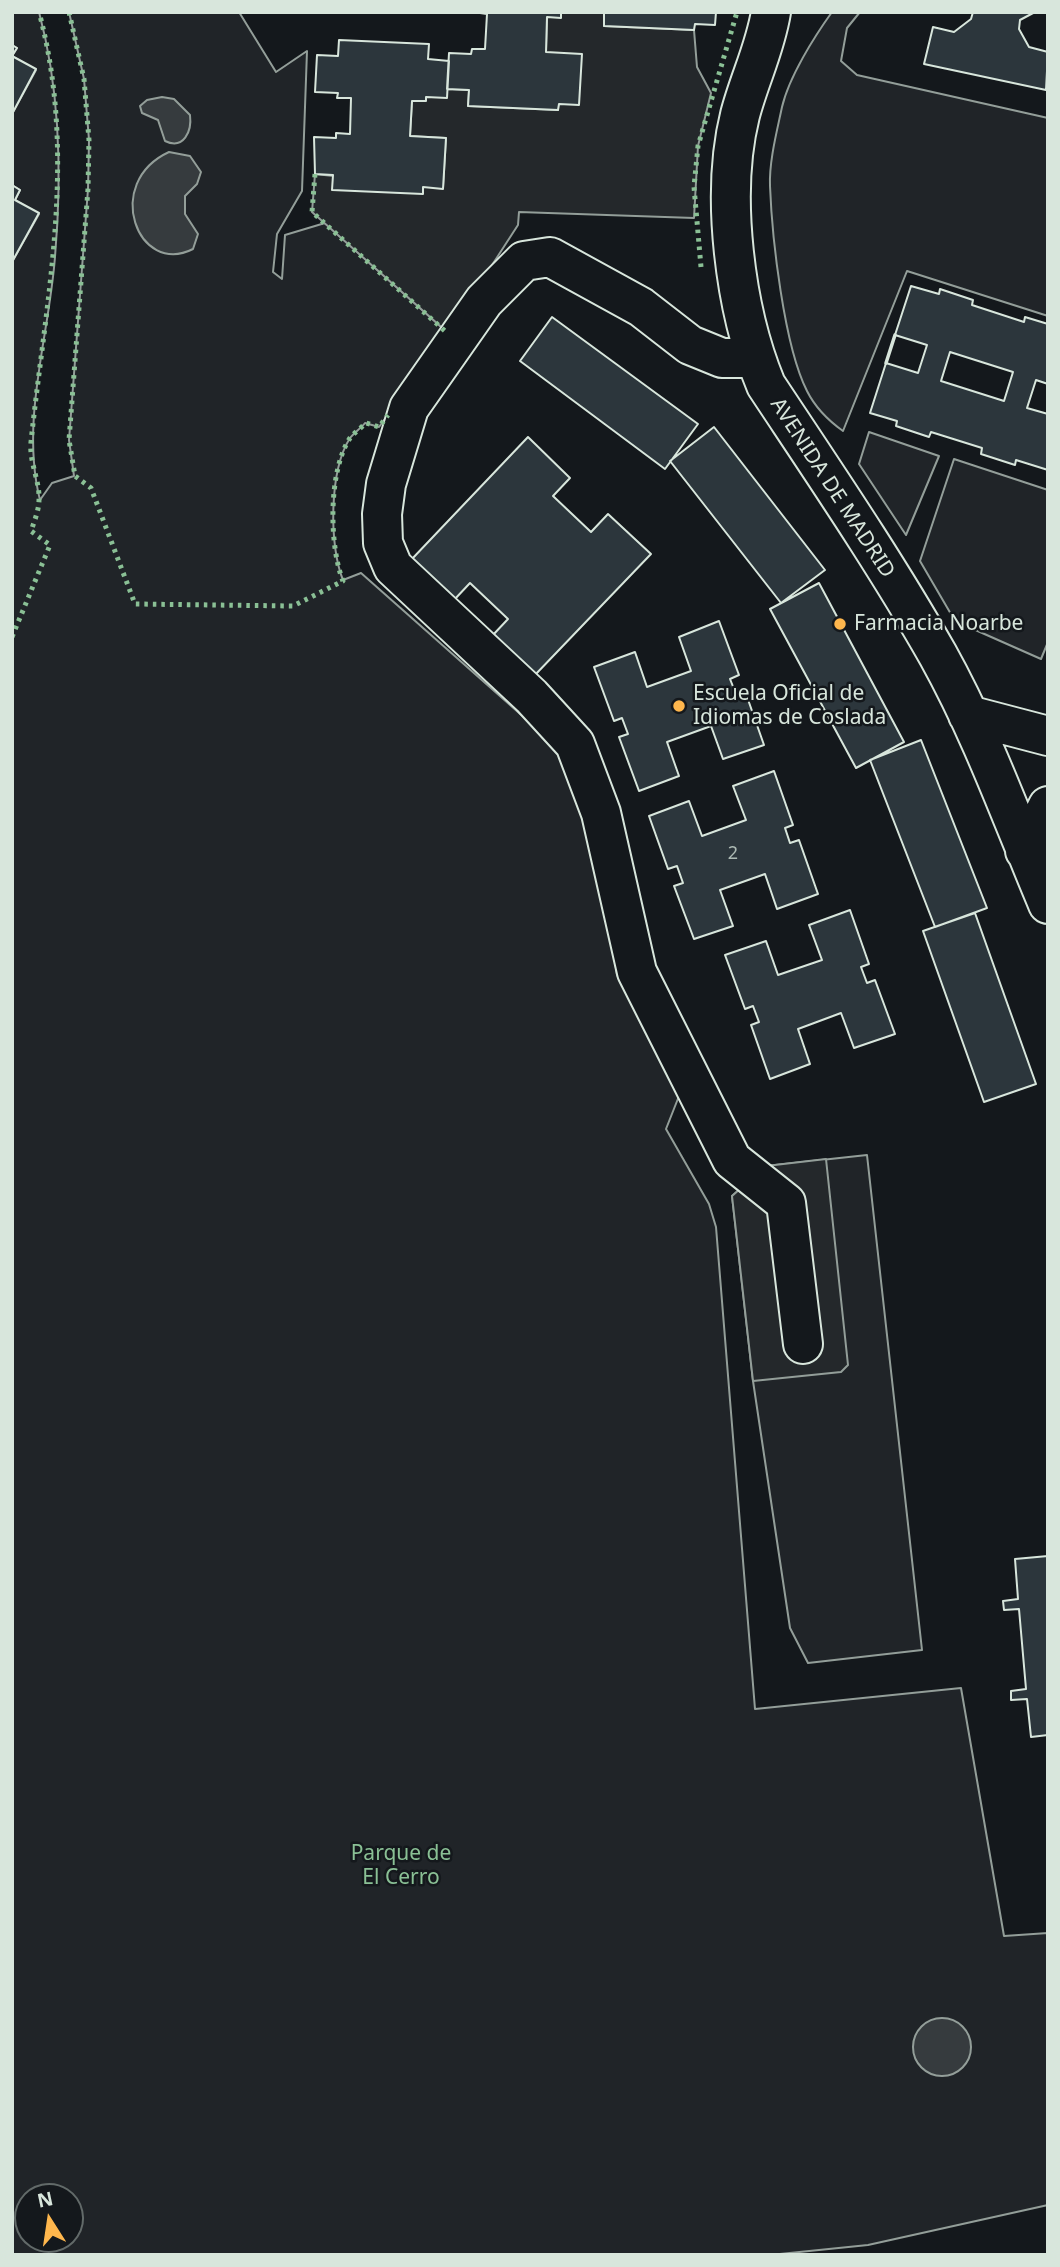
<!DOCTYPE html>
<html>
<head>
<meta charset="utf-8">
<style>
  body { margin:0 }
  #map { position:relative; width:1060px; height:2267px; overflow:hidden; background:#14181c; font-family:"Noto Sans",sans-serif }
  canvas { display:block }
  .frame { position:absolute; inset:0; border:14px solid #d8e6dc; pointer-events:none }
  .north { position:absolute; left:14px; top:2183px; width:70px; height:70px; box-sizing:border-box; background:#14181c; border:2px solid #626a69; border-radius:50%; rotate:348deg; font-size:19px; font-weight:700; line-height:28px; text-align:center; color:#d8e6dc }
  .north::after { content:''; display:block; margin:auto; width:24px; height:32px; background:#ffb74d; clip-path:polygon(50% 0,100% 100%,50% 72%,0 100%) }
</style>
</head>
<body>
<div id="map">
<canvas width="1060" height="2267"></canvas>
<div class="frame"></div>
<div class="north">N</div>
</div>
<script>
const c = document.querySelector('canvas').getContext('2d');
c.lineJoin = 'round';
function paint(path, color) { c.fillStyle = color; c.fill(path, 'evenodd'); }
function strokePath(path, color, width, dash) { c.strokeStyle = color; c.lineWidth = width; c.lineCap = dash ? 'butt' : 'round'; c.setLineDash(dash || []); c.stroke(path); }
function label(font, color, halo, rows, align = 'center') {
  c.font = font + ' "Noto Sans",sans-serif'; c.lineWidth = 5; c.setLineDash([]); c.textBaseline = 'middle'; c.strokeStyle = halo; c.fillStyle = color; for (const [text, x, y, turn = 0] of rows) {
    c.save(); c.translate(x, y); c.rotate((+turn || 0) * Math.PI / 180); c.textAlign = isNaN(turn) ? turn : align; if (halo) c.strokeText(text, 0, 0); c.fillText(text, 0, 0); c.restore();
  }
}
const green = new Path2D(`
  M12 12H39C60 90 62 176 55 257 49 337 20 421 40 500L52 483 74 476 69 440 88 189 89 140 84 79 69 12H239L276 72 307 51 302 191 277 234 273 272 282 279 285 235 325 223 448 333 379 427 365 423C361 428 354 433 350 438 329 471 329 546 343 580L361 573 562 751 597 839 617 975 681 1091 666 1129 709 1204 716 1227 755 1709 961 1688 1004 1936 1048 1933V2205L868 2245 770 2255H12V262L39 214 15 200 20 190 12 185V114L36 70 12 56 17 48 12 45ZM28 2197H70V2239H28Z
  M832 12H860L847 28 841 61 857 75 1048 118V316L907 271 843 431C829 421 815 407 807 391 784 346 772 238 770 186 769 161 777 131 782 107 789 77 814 37 832 12Z
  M869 432 939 456 906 535 859 464Z
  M954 459 1048 490V642L1041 659 955 621 920 561Z
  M867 1155 922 1650 808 1663 790 1628 753 1381 732 1196 766 1166Z`);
paint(green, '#202428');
strokePath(green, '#939e99', 2);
const parking = new Path2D(`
  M561 12H604V26L694 30 697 67 711 93 698 146 694 218 519 212 518 225 448 333 312 212 315 174 443 188 446 138 410 136 412 101H425L426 97 447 89 469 90 468 106 558 110 546 52 547 17H561Z
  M826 1159 848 1365 841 1372 753 1381 732 1196 766 1166Z`);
paint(parking, '#24282b');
strokePath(parking, '#939e99', 2);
const water = new Path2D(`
  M162 97 174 99 190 115C192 131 184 150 165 141L158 120 142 113 140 106 147 100Z
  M169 152 190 156 201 172 197 184 185 196V214L198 234 193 249C138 277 102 183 169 152Z
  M913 2047a29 29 0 1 1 58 0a29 29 0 1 1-58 0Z`);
paint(water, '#363b3e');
strokePath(water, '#939e99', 2);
const building = new Path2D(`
  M473 12H561V18L547 17 546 52 582 54 579 105 559 104 558 110 468 106 469 90 447 89 449 53 471 54 472 49H485L487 14Z
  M604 12H716L715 25 695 24 694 30 604 26Z
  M973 12H1035L1020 20 1019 29 1029 47 1048 52 1046 90 924 64 933 27 954 32 971 19Z
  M339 40 429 44 428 59 449 61 447 98 426 97V101H412L410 136 446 138 443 189 423 187V194L332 190 333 175 315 174 314 137 336 138V133L350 134 351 98H337L338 93 315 92 317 55 338 56Z
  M12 45 17 48 12 56 36 69 12 114Z
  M12 185 20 190 15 200 39 213 12 262Z
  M911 286 939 294 940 289 973 300 972 305 1024 322 1025 317 1048 324V384L1036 380 1027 408 1048 414V470L1016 460 1015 465 981 454 982 448 931 432 929 437 896 426 897 421 870 413 886 363 918 373 927 345 895 335ZM950 352 1013 372 1004 401 941 381Z
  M552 317 698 424 665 469 520 361Z
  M714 427 825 570 781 603 670 461Z
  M528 437 570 478 553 496 591 532 608 514 651 554 534 676 492 636 508 619 470 583 454 600 411 560Z
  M819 583 904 742 856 768 770 609Z
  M719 621 739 675 730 679 736 694 745 691 764 745 723 759 711 726 667 742 679 776 639 791 619 737 628 734 622 718 614 721 594 667 635 652 647 687 691 671 679 637Z
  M921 740 987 908 935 927 870 760Z
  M774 771 793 825 785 828 790 843 799 840 818 894 777 909 765 874 720 890 733 926 694 939 674 886 683 883 677 866 668 869 649 816 689 801 702 836 746 820 733 786Z
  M850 910 869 964 861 967 867 983 875 980 895 1034 854 1048 841 1013 798 1029 810 1064 770 1079 751 1025 759 1022 753 1006 745 1009 725 955 766 941 778 975 822 960 809 925Z
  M975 913 1036 1084 984 1102 923 931Z
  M1048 1556V1735L1031 1737 1027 1699 1011 1700V1691L1026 1689 1019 1609 1004 1610 1003 1601 1018 1599 1015 1559Z`);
paint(building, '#2c363c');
strokePath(building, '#d8e6dc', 2);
const minor = new Path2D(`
  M771 12C765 49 749 80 740 115 720 195 735 310 766 385 825 474 885 562 938 655 982 734 1013 821 1048 904
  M755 358H722L690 345 641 307 550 257 524 261 484 301 409 408 386 484 382 514 383 543 393 567 531 696 575 744 601 813 637 972 732 1160 786 1203 803 1344
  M968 715 1048 736
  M1025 851 1048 806`);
strokePath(minor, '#d8e6dc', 42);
strokePath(minor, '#14181c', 38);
strokePath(new Path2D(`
  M69 12 84 79 89 140 88 189 69 440 75 476 91 488 135 604 293 606 343 581C329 546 328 471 350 438 354 433 361 428 366 423L379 427 388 415
  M315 174 312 212 446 332
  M701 267 694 187 698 146 737 12
  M12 637 50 545 31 531C34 522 39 510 39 500 40 481 29 462 31 442 46 297 78 157 39 12`), '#8ac095', 5, [3.5, 5]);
strokePath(new Path2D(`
  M886 363 895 335`), '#d8e6dc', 3.5);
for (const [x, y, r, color] of [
  [840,624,7,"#ffb74d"],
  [679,706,7,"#ffb74d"]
]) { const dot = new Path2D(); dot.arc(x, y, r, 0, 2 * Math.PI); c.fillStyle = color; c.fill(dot); strokePath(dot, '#14181c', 2.5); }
label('18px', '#adbab4', null, [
  ["2",733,854]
]);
label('21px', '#d8e6dc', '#14181c', [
  ["AVENIDA DE MADRID",832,488,57]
]);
label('21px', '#d8e6dc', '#14181c', [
  ["Farmacia Noarbe",854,624],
  ["Escuela Oficial de",693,694],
  ["Idiomas de Coslada",693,718]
], 'left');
label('21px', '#8ac095', '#14181c', [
  ["Parque de",401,1854],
  ["El Cerro",401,1878]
]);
</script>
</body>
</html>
